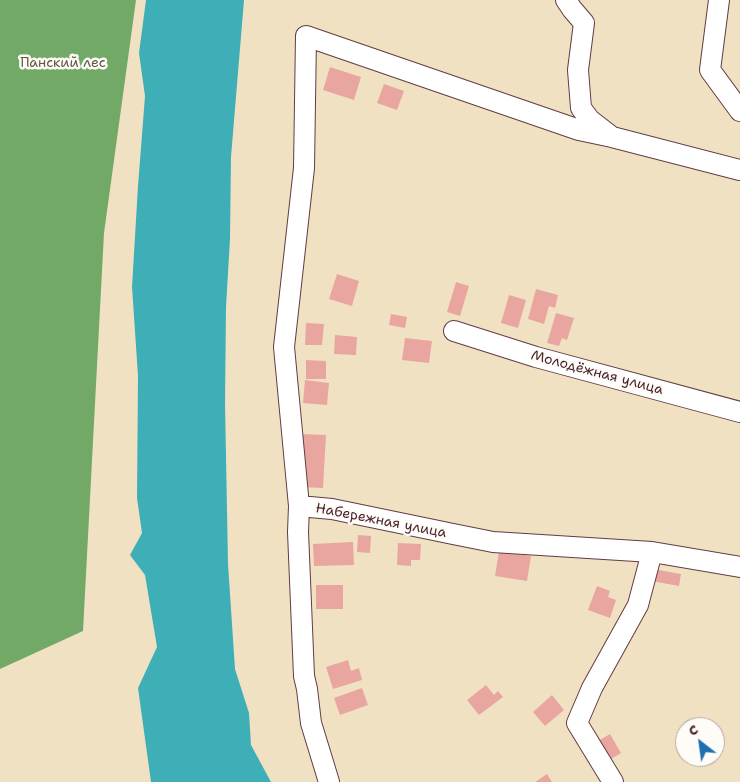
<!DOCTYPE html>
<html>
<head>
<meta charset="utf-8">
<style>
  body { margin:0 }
  #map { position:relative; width:740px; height:782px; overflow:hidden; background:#f1e1c3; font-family:"Shantell Sans",sans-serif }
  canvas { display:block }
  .north { position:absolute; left:675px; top:717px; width:50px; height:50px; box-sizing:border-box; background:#fdfcf7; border:1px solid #b5a4a5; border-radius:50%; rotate:330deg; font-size:14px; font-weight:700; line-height:20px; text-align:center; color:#4a1f2b }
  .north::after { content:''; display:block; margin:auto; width:18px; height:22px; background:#1f6fb2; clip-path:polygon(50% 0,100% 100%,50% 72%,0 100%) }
</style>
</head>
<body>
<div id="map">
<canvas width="740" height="782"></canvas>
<div class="north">С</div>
</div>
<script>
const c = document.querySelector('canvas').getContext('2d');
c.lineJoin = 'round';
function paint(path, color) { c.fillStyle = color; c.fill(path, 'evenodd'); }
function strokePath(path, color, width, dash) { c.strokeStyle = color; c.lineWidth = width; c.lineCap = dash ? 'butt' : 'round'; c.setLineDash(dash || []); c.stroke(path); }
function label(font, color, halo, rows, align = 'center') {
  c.font = font + ' "Shantell Sans",sans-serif'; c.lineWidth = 5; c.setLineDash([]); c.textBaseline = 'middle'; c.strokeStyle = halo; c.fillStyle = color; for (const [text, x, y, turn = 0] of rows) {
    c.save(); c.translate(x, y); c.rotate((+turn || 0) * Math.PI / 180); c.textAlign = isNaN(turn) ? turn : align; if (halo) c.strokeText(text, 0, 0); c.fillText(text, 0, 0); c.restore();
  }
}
paint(new Path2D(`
  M0 0H136L104 233 83 631 0 669Z`), '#73a966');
paint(new Path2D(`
  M146 0H244L231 157 230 239 226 307 225 403 228 564 235 669 249 713 251 745 271 782H151L138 688 157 647 145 575 130 555 142 533 137 498 138 376 132 287 138 186 145 96 139 53Z`), '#3eafb6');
paint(new Path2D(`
  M330 67 361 77 354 100 323 90Z
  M384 84 404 91 397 110 377 103Z
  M337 274 359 281 352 306 329 299Z
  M456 282 469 286 460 316 447 312Z
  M536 289 558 295 555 308 549 306 544 324 528 319Z
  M509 295 526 300 518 328 501 323Z
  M556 313 574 318 567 340 562 338 559 346 547 343Z
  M391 314 407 317 405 328 389 325Z
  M306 323 324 324 322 345H305Z
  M335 335 357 337 356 355 334 354Z
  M405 338 432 341 429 363 402 360Z
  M306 360 326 361V379H306Z
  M305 380 329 383 327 405 303 403Z
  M301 434 326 435 323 488 298 487Z
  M358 535 371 536 370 553 357 552Z
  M353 542 354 565 314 566 313 544Z
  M398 543 421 544 420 560H411V566L397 565Z
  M499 551 531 556 527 581 495 576Z
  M653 569 681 574 679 586 651 581Z
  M316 585H343V609H316Z
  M597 586 610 591 608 597 616 600 610 618 588 610Z
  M348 660 351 671 359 668 362 680 333 689 326 667Z
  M486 685 494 695 498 691 503 697 479 715 467 700Z
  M362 688 368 705 340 715 334 698Z
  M552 695 564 710 545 726 533 712Z
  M610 734 621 753 604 763 593 744Z
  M547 774 552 782H535Z`), '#e9a6a0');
const minor = new Path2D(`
  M566 0 572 9 584 23 578 70 581 108 590 120 612 137 740 170
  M719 0 710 70 740 111
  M454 331 536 357 740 412
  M299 506 284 347 304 168 306 36 579 130 612 137
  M329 782 311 723 307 689 304 676 298 532 299 506 332 509 453 534 493 542 652 552 740 567
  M613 782 577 723 592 688 638 605 652 552`);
strokePath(minor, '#633c42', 22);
strokePath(minor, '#fff', 20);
label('14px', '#625845', '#fdfcf7', [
  ["Панский лес",63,63]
]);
label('14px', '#4a1f2b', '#fdfcf7', [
  ["Молодёжная улица",597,373,15],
  ["Набережная улица",381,521,11]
]);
</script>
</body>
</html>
